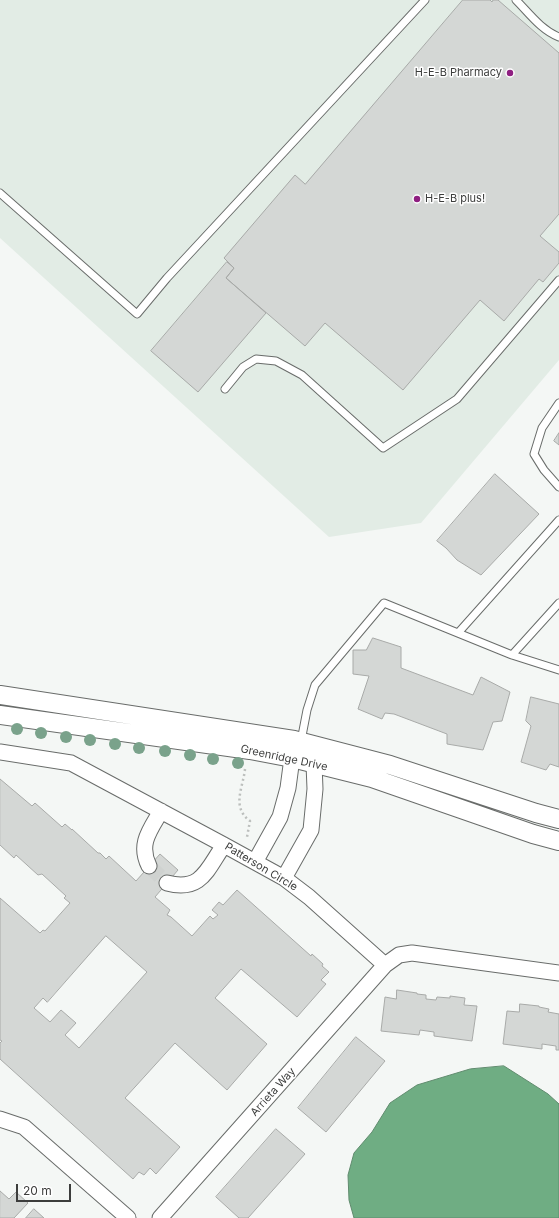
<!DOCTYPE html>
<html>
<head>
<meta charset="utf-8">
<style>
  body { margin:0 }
  #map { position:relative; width:559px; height:1218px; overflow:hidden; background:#f4f7f5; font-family:Inter,sans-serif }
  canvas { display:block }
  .scale { position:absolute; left:16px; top:1184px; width:55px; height:18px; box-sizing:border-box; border:2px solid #3c3d3c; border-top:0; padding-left:5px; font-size:12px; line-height:14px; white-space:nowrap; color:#3c3d3c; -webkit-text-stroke:3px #fff; paint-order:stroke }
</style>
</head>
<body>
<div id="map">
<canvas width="559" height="1218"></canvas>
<div class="scale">20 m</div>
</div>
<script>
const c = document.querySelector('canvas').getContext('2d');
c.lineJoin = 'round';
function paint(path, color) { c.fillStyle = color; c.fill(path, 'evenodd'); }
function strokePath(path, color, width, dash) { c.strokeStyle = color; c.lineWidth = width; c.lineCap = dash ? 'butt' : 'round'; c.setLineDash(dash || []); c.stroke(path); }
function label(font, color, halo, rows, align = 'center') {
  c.font = font + ' Inter,sans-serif'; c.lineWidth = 3; c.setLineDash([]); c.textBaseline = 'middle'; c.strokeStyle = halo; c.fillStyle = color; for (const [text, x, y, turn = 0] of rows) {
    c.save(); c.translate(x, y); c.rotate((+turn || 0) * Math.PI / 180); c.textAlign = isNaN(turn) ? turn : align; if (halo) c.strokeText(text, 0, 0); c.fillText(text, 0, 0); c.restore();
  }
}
paint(new Path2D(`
  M0 0H559V360L421 523 329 537 0 238Z`), '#e2ece5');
const water = new Path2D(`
  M504 1066 548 1094 559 1104V1218H354L349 1200 348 1175 354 1153 372 1132 390 1103 417 1085 470 1069Z`);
paint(water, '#6fad83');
strokePath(water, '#608b6e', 1);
const building = new Path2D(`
  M463 0H490L492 2 493 0H498L559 53V214L540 236 559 252V263L543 282 539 279 504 321 480 300 403 390 325 323 305 346 226 278 234 268 224 258 295 175 305 184Z
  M227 262 234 268 226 278 266 313 198 392 151 351Z
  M559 433V445L554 441Z
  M495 474 539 514 481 575 457 560 446 548 437 541Z
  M373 638 401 647V668L473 695 481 677 510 692 502 721 493 722 483 750 447 744V734L394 714 385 713 382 719 358 709 369 676 353 674V650H366Z
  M531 697 559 704V767L550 764 546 770 521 762 531 726 526 721Z
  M0 779 32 806 35 803 62 827 65 824 72 830V829L98 853H100L106 859 109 856 136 881 160 854 178 870 155 897 170 910 167 915 171 917 192 936 210 916 213 919 218 915 212 910 219 902 223 905 237 890 311 956 312 954 323 964 322 966 329 972 321 980 326 984 297 1017 241 969 215 998 267 1044 227 1090 175 1043 125 1098 180 1147 156 1174 150 1168 144 1175 139 1172 133 1179 0 1059V1043L2 1041 0 1040V898L40 933 43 930 45 931 70 903 64 898 66 896 42 874 38 875 16 855 14 858 0 845ZM106 936 147 972 79 1048 65 1035 76 1023 61 1010 50 1022 34 1008 43 998 47 1002Z
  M397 990 417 993V994L426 995V999L436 1000 437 997 450 998V996L465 998 464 1005 477 1006 472 1041 434 1036V1032L420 1030 419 1035 381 1031 385 997 396 999Z
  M520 1004 539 1006V1007L549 1009 548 1012 559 1014V1050H556V1046L542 1044V1049L503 1044 507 1011 519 1012Z
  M356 1037 385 1061 326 1132 298 1108Z
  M276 1129 305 1154 248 1218H239L216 1197Z
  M0 1191 9 1199 16 1192 28 1203 14 1218H0Z
  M34 1209 44 1218H26Z`);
paint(building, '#d4d7d5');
strokePath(building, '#a8aaa8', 1);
strokePath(new Path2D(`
  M149 866 167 883`), '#cfd2d0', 15, [15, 8]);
const service = new Path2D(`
  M516 0C529 13 541 30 559 37
  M0 193 137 314 167 278 425 0
  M225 389 243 367 256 359 276 361 302 375 383 448 457 399 559 280
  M559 403 542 428 534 454 544 470 559 487
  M458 633 559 520
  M512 655 559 603
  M301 741 307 710 315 685 384 603 512 655 559 670`);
const minor = new Path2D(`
  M0 752 71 763 224 845 284 878 309 897 385 965
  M255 862 280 817 288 788 292 758
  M149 866C138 844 150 830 161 811
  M284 878 311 830 315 789 314 764
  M167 883C202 892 207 869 224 845
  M0 1119 24 1127 128 1218
  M160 1218 385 965 399 955 412 953 559 973`);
const tertiary = new Path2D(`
  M0 695 294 740 390 765 536 813 559 819
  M0 715 250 750 292 758 372 778 533 834 559 841`);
strokePath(service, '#696c6a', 9);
strokePath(minor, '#696c6a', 17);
strokePath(tertiary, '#696c6a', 20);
strokePath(new Path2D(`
  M245 769C243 788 231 807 250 821L247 837`), '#bcbfbd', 2.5, [2, 3]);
strokePath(service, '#fff', 7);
strokePath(minor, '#fff', 15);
strokePath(tertiary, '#fff', 18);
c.fillStyle = '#7aa28b';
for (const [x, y] of [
  [17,729],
  [41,733],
  [66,737],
  [90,740],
  [115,744],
  [139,748],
  [165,751],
  [190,755],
  [213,759],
  [238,763]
]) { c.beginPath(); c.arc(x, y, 6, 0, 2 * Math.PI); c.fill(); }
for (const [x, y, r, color] of [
  [510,73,4,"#8f1f81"],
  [417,199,4,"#8f1f81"]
]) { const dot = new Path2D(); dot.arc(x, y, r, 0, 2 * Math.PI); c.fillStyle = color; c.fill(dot); strokePath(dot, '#fff', 1.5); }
label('11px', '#3c3d3c', '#fff', [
  ["H-E-B Pharmacy",502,73],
  ["H-E-B plus!",425,199,"left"]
], 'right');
label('11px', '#3c3d3c', '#fff', [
  ["Greenridge Drive",284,758,12],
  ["Patterson Circle",261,867,31],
  ["Arrieta Way",273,1092,-48]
]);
</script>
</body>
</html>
